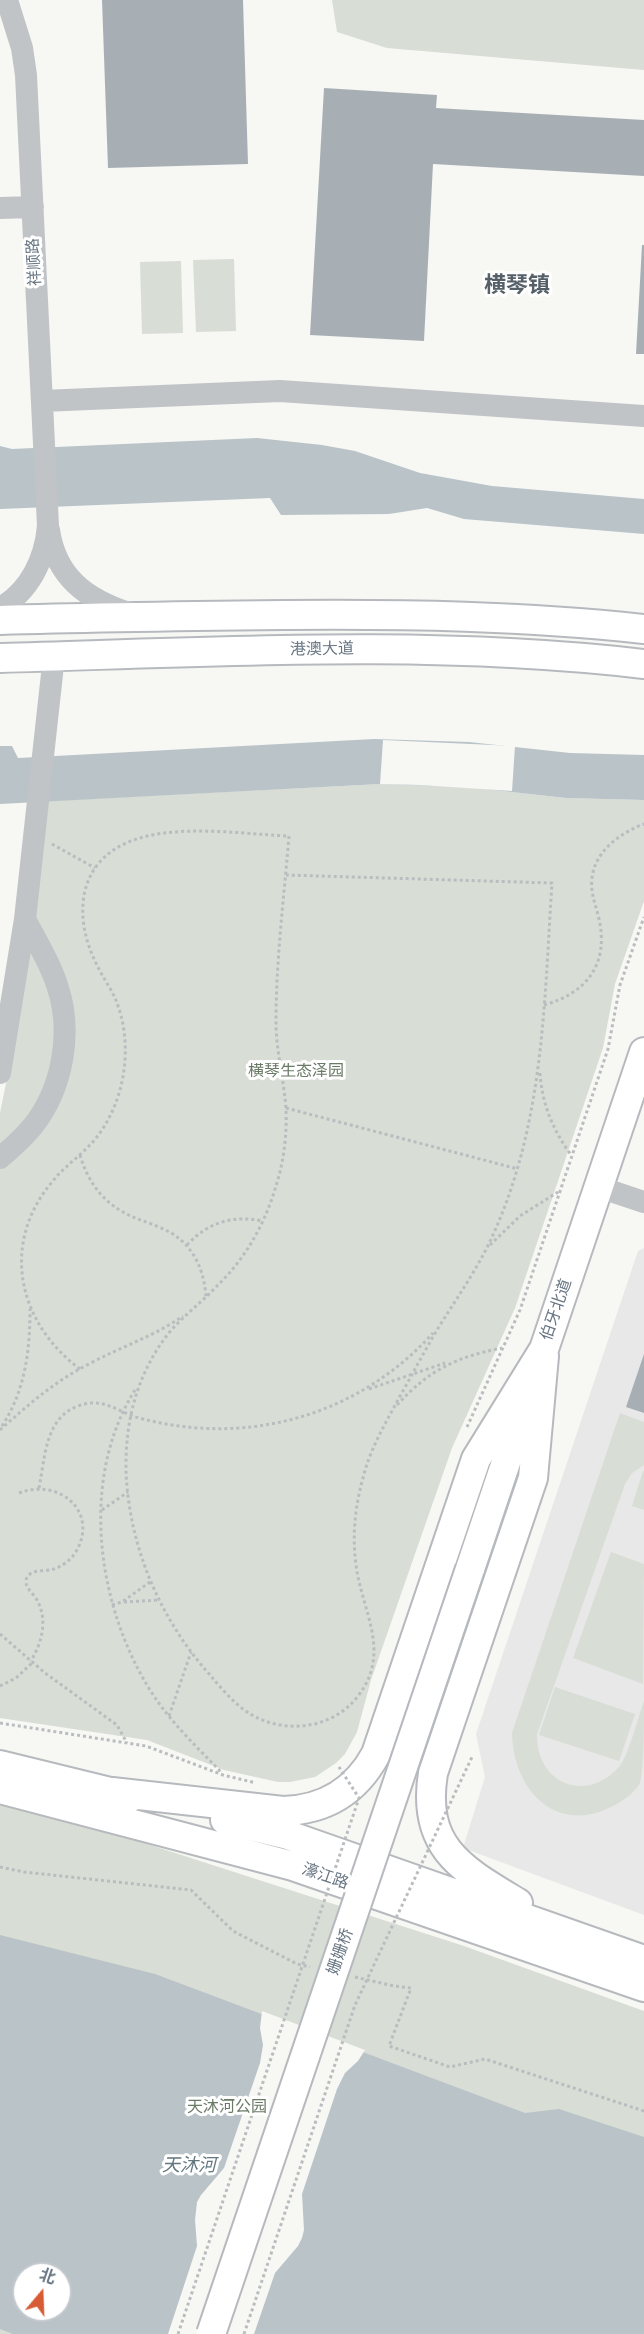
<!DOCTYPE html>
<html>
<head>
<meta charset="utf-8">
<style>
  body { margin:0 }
  #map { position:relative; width:644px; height:2334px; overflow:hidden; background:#f7f7f4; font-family:"Roboto Condensed","Noto Sans SC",sans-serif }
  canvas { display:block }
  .north { position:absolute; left:12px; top:2262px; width:60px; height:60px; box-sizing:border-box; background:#fff; border:2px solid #c3c8cd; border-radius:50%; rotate:19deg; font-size:16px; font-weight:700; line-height:24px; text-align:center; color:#687683 }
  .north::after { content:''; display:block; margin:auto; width:21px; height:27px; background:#d75b34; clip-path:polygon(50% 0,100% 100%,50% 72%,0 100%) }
</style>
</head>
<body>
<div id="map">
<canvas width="644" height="2334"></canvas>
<div class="north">北</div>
</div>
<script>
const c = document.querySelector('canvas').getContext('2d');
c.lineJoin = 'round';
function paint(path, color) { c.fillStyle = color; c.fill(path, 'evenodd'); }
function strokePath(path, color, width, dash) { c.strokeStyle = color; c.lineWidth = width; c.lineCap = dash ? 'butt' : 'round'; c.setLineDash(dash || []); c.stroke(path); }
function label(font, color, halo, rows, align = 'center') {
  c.font = font + ' "Roboto Condensed","Noto Sans SC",sans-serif'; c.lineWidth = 6; c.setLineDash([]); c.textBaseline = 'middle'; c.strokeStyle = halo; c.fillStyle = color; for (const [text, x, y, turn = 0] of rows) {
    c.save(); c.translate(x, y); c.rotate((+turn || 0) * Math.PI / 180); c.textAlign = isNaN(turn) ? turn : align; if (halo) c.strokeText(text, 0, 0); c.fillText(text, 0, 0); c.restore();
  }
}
paint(new Path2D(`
  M644 1248V1915L463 1848 485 1777 476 1734 638 1251Z`), '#e7e8e7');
paint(new Path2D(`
  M332 0H644V70L387 48 337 32Z
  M234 259 236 331 196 332 193 260Z
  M181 261 183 333 142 334 140 262Z
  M380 784 466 787 566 798 644 800V901L615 984 603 1048 515 1308 452 1448 371 1680 357 1732 345 1754 336 1763 315 1777 290 1782H278L224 1770 147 1740 0 1718V1113L14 1044 47 801Z
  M620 1413 644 1422V1465L632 1473 625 1484 537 1734C536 1784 586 1804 619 1767 629 1755 638 1717 644 1701 644 1722 644 1766 640 1783 634 1793 622 1802 611 1807 555 1835 513 1789 512 1733Z
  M643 1471H644V1510L632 1506Z
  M611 1552 644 1564 643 1684 573 1658Z
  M555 1687 635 1714 619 1761 539 1735Z
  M0 1805 113 1833 464 1946 644 2011V2334H0ZM24 2274H60V2310H24Z`), '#d8ddd5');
paint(new Path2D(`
  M257 438 322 445 355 451 420 473 492 486 644 499V534L464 519 427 508 389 514 281 515 270 498 0 509V446L12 449Z
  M374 739 469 742 570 753 644 755V800L566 798 466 787 380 784 0 804V746H12L18 758Z
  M0 1935 155 1974 525 2113 559 2109 644 2137V2334H13L0 2329ZM24 2274H60V2310H24Z`), '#b9c3c8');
paint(new Path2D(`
  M383 740 515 746 512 791 420 785 380 784Z
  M262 2011 365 2050 358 2061 345 2073 337 2089 302 2194 304 2230 302 2238 298 2246 275 2273 254 2334H168L197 2246 195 2220 197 2202 201 2195 224 2168 260 2063 263 2045 260 2028Z`), '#f7f7f4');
paint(new Path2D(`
  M102 0H243L248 164 108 168Z
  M324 88 437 95 436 108 644 120V176L433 164 424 341 310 335Z
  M642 245H644V354H636Z
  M644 1354V1413L626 1407Z`), '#a8afb4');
const major = new Path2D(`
  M0 620C95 617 191 616 286 615 406 614 525 616 644 629
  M0 658C214 652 430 639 644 664
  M470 1569 644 1052
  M0 1765 131 1797
  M0 1789 293 1866 644 1987
  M112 1792 283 1811C325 1810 356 1791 376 1754L476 1459 544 1349
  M225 1820 288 1835 644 1960
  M518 1903C462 1869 421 1848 433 1773L533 1478 544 1356`);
strokePath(major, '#b6b9bd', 32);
strokePath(new Path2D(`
  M52 844 95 868
  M544 1005C587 993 609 964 599 919 596 905 590 893 592 878 595 851 620 833 644 824
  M540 1073C542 1104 553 1130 571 1155
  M286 1108 518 1169
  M80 1155C87 1179 100 1199 123 1212 135 1219 148 1222 161 1228 191 1240 204 1267 206 1297
  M187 1245C208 1222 233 1215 263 1221
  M490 1245 520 1216 558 1192
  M80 1369C18 1323 0 1244 52 1182 62 1169 76 1159 88 1147 108 1127 120 1099 124 1070 127 1048 125 1024 117 1003 112 989 102 977 96 963 81 933 75 893 98 864 137 816 233 834 289 836 284 897 276 960 276 1022 276 1051 284 1080 286 1109 287 1135 284 1161 276 1186 265 1224 245 1259 217 1286 201 1303 183 1316 168 1334 137 1374 125 1421 126 1471 129 1547 160 1619 210 1675 222 1689 236 1706 252 1715 287 1735 334 1728 358 1696 392 1652 362 1612 356 1565 352 1536 355 1506 363 1478 370 1449 385 1424 399 1398 412 1375 424 1352 437 1330 456 1299 477 1270 492 1237 544 1124 544 1005 552 883L286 875
  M369 1389 445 1363
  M135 1390C79 1479 97 1605 150 1690 170 1722 197 1747 222 1773
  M397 1405C429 1370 456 1357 502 1348
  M2 1426C25 1391 30 1351 30 1309
  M467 1427 520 1310 608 1049 620 985 644 917
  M0 1430C28 1405 55 1381 89 1364 122 1346 151 1338 183 1316
  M39 1488C45 1458 45 1418 78 1406 98 1398 112 1407 130 1415 138 1418 147 1420 156 1422 259 1444 363 1411 433 1333
  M19 1493C57 1478 97 1509 78 1548 73 1558 65 1565 54 1569 46 1572 29 1568 26 1580 25 1588 33 1593 37 1600 48 1620 42 1642 31 1661
  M102 1510 128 1492
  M124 1602 159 1600
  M112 1605 122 1602 150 1582
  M0 1634 45 1673 117 1725 127 1743
  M0 1686 16 1678 32 1663
  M169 1716 191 1652
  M0 1723 146 1746 223 1775 256 1783
  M0 1867 24 1872 191 1890 233 1931 297 1964 310 1967
  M355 1977 394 1986 411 1988 389 2046 450 2067 485 2059 644 2111`), '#babdbf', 3, [3, 3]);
strokePath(new Path2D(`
  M0 208 33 207
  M42 401 280 391 644 416
  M49 530C56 577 86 599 129 613
  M0 608C30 591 45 559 48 526L26 75 22 48 7 0
  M0 1073 25 919 54 656
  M0 1158C12 1148 23 1138 33 1126 63 1088 73 1031 57 985 50 962 36 941 25 919
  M599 1187 644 1202`), '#c0c4c7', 22);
strokePath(major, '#fff', 28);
const majorBridge = new Path2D(`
  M211 2334 470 1569`);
strokePath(majorBridge, '#b6b9bd', 32, []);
strokePath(new Path2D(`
  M178 2334 359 1798 339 1767
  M244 2334 355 2005 472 1757`), '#babdbf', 3, [3, 3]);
strokePath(majorBridge, '#fff', 28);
label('16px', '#687683', '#fff', [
  ["祥顺路",35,262,-93],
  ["港澳大道",322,650,-1],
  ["伯牙北道",557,1310,-71],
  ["濠江路",325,1877,19],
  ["姗姗桥",341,1952,-71]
]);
label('16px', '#6a7a66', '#fff', [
  ["横琴生态泽园",296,1072],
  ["天沐河公园",227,2108]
]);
label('italic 18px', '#63777f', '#fff', [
  ["天沐河",189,2166]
]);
label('bold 22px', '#556068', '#fff', [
  ["横琴镇",517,286]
]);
</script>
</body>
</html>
